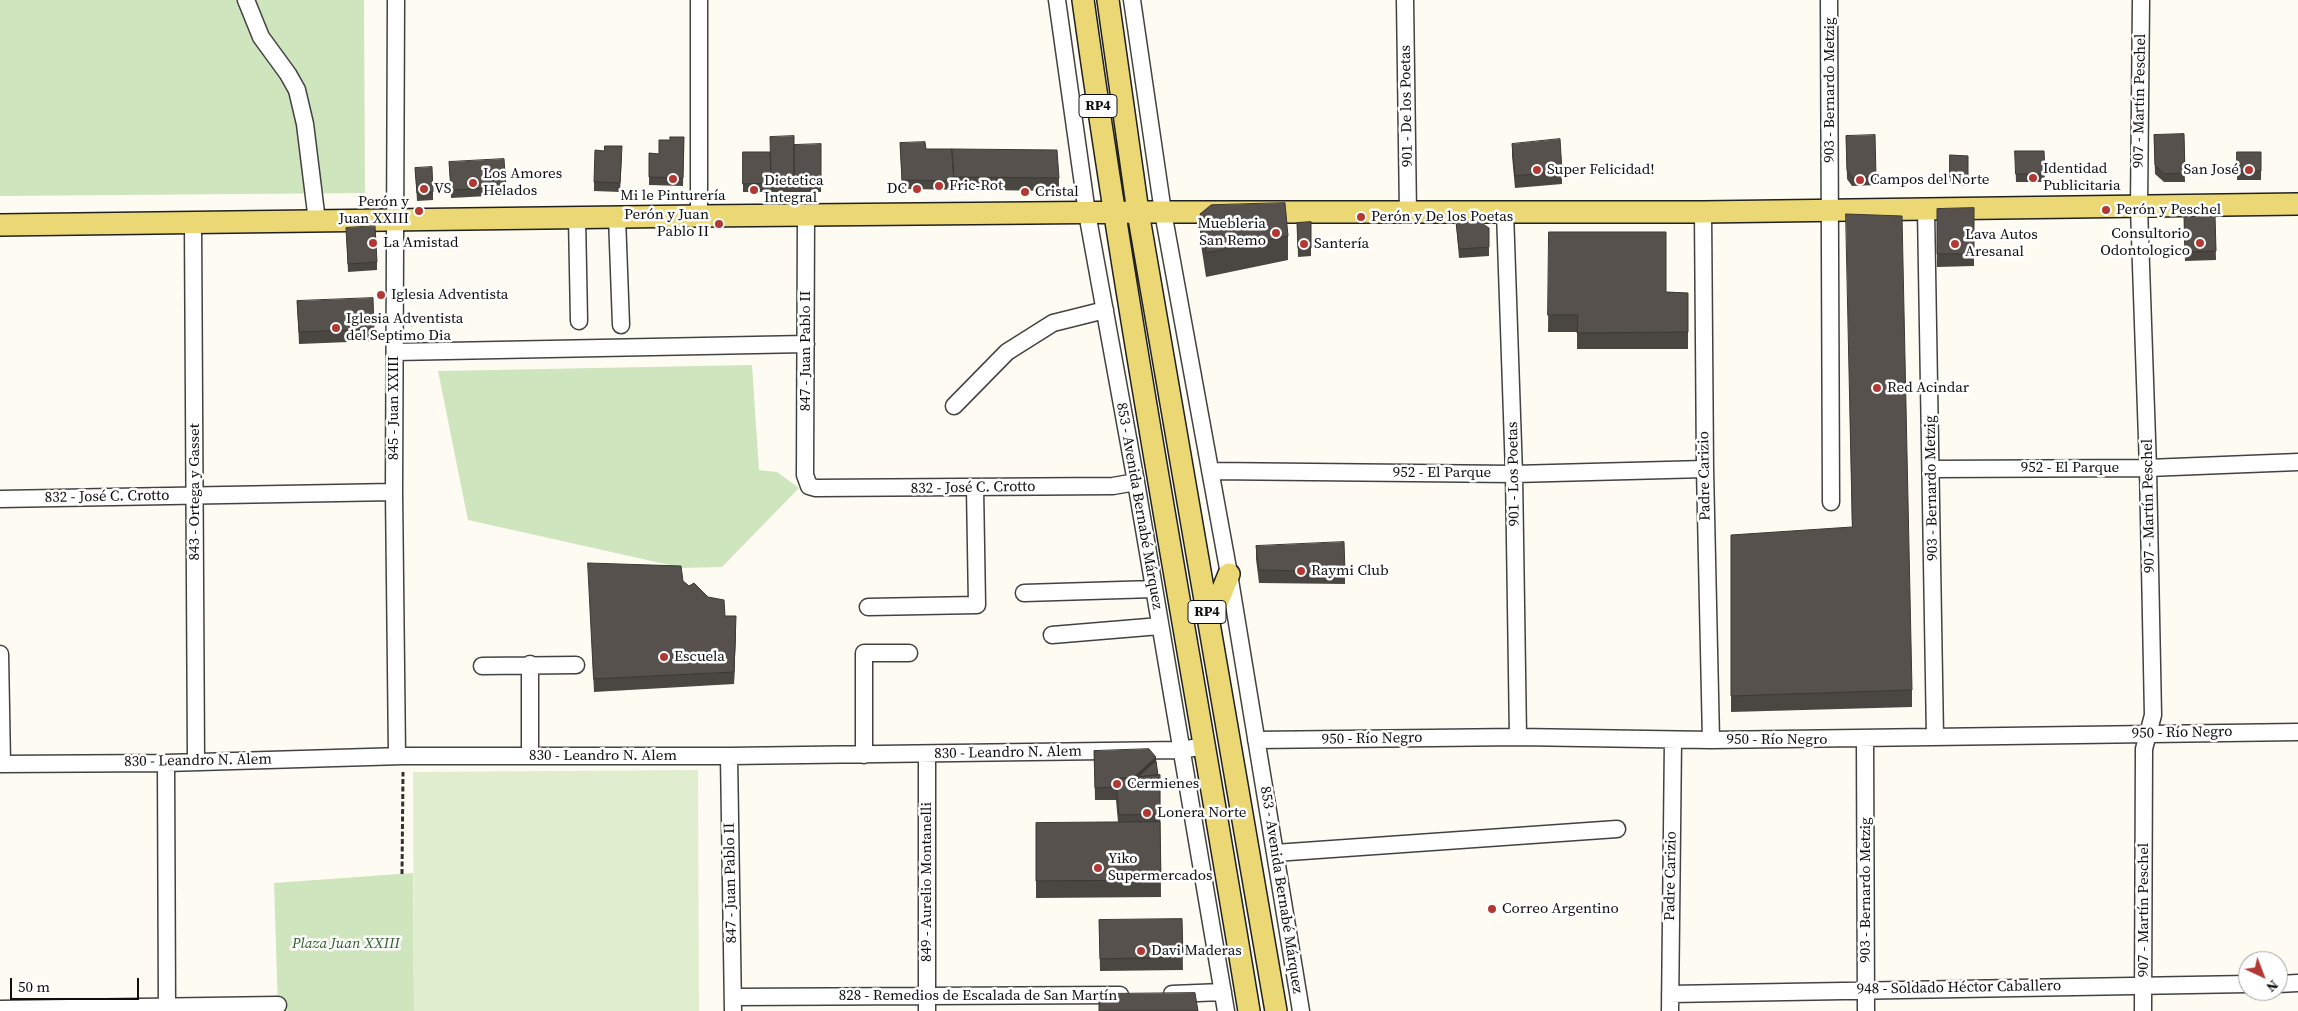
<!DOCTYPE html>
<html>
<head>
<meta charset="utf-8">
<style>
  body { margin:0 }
  #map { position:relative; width:2298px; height:1011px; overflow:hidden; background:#fefcf2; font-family:"Source Serif 4",serif }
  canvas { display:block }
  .north { position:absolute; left:2238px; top:951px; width:50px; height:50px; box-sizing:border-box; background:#fff; border:1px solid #9f9f9f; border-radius:50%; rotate:137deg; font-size:14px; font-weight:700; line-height:20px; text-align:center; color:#0f0f0f }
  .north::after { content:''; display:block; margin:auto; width:18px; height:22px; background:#b23834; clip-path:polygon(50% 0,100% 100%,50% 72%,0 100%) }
  .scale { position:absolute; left:10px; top:978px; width:129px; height:22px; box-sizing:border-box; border:2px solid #0f0f0f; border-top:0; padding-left:6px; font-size:15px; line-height:18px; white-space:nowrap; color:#0f0f0f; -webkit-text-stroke:4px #fff; paint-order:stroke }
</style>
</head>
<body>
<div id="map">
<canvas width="2298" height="1011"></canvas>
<div class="north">N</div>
<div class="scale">50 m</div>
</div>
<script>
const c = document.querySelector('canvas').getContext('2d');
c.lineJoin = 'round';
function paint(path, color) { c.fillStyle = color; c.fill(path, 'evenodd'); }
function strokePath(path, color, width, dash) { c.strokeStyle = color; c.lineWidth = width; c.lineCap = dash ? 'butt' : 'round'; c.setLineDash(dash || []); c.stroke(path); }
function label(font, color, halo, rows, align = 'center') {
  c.font = font + ' "Source Serif 4",serif'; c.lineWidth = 5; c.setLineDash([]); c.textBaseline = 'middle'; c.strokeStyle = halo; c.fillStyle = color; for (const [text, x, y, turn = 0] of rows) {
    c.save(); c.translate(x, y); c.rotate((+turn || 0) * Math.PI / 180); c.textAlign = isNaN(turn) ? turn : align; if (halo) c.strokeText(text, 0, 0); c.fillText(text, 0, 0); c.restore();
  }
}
paint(new Path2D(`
  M0 0H364L365 193 0 196Z
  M752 365 759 470 777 472 799 488 722 567 683 568 468 520 438 371Z
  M413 873 414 1011H278L274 883Z`), '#cfe5be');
paint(new Path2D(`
  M698 770 699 1011H414L413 772Z`), '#e0eecf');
const minor = new Path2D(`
  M246 0 261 37 288 74 297 90 305 124 317 221
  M396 0 394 492 397 756
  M699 0V216
  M1057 0 1087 213 1136 482 1226 1011
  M1132 0 1163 212 1229 574 1301 1011
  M1405 0 1408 213
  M1829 0 1831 502
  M2141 0 2139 208 2148 468 2153 715 2144 749 2143 1011
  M1926 210 1935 737
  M1505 212 1514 474 1518 737
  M1703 212 1705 469 1711 740
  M806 215 805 475 809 486 816 488 1113 486 1136 482
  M577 217 579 321
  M617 217 621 325
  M193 222 196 762
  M395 352 806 344
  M954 406 1007 352 1053 323 1105 310
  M1932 469 2148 468 2298 462
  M1210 471 1514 474 1705 469
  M0 499 394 492
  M1024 593 1154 589
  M868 607 977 605 975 488
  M1052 635 1160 626
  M0 654 2 764
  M482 666 576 665
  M1865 739 1866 1011
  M1256 740 1518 737 1711 740 2298 732
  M927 754V1011
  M864 755V653H909
  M530 756V664
  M729 756 733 1011
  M166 763 167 1011
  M0 764 166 763 403 756H729L1180 750 1206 746
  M1275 853 1617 829
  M2278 984 2298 983
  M1172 994 1223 992
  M1670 994 2248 984
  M733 997 1120 995
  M0 1009 278 1005
  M1670 1011 1673 740`);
const major = new Path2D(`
  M1083 0C1130 338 1194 674 1249 1011
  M1108 0 1138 212 1276 1011
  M0 225 699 216 1138 212H1703L2298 204
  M1209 623 1229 574`);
strokePath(minor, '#424242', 19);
strokePath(major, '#202020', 24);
strokePath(new Path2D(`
  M402 874 403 772`), '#313131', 3, [5, 2.5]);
strokePath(minor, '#fff', 16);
strokePath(major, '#ebd874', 21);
paint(new Path2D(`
  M2184 134 2185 182H2164L2155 174 2154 135Z
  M1846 136 1876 176V185L1852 186 1847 179Z
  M684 137 683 186 649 185V153L659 154 670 140Z
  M900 143 1059 178V191L902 189Z
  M821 144V192H743V152L794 165Z
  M1512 144 1562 171V184L1515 188 1512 156Z
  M2015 151H2044L2045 182H2016Z
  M2237 152H2261V180H2237Z
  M622 155 620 192 594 191V182Z
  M1950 155 1968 156V186H1950Z
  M449 162 506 187V195L451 198Z
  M415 168 433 192V200L417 201Z
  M1974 208V266L1937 267V209Z
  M1200 214 1288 236V260L1206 277 1200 238Z
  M2215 216 2216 260 2185 261 2184 217Z
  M1311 222V256L1298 257 1297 223Z
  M1456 222 1489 228V256L1459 258Z
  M346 228 377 262V270L348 272Z
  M1549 232 1666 292 1688 293V349H1577V332H1548Z
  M297 301 374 329V341L299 344Z
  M1731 535 1912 690V707L1731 712Z
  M1256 546 1345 572V584L1259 583 1256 559Z
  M588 563 683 581 725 616 736 629 734 684 594 692Z
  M1094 751 1156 761 1158 775H1160L1161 897 1036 898V823L1118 822 1116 800H1095Z
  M1182 919 1183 970 1100 971 1099 920Z`), '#4a4641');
paint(new Path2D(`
  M736 616V629L734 684V672Z
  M1156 757V770L1123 787Z`), '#3c3935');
const building = new Path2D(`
  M2184 134 2185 173 2164 174 2155 165 2154 135Z
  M1875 135 1876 176 1852 178 1847 170 1846 136Z
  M794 136V179H771L770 137Z
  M670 137H684L683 178 649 177V153L659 154V140H670Z
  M1560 139 1562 171 1515 176 1512 144Z
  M925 142 926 149H952L954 181 902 180 900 143Z
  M821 144V183H794V145Z
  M605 146H622L620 183 594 182 595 150 604 151Z
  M952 149 1057 150 1059 178 954 177Z
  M2015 151H2044L2045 174H2016Z
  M743 152H770L771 183 743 184Z
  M2237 152H2261V171H2237Z
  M1950 155 1968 156V177H1950Z
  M504 159 506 187 451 190 449 162Z
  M432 167 433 192 417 193 415 168Z
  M1285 203 1288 236 1206 253 1200 214 1211 205Z
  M1974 208V254H1937V209Z
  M1846 214 1902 216 1912 690 1731 696V535L1852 527Z
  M2215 216 2216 251 2185 252 2184 217Z
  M1477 220 1489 228V247L1459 249 1456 222Z
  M1311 222V248H1298L1297 223Z
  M375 226 377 262 348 264 346 228Z
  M1549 232H1666V292L1688 293V332L1577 333 1578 315H1548Z
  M373 298 374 329 299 332 297 301Z
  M1344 542 1345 572 1259 570 1256 546Z
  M588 563 681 566 683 581 689 586 694 583 708 597 724 600 725 616H736L734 672 594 679Z
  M1149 749 1156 757 1133 778 1116 779V787L1095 788 1094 751Z
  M1156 761 1158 775 1138 777Z
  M1160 775V814L1119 815 1116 779Z
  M1160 822 1161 880 1036 881V823Z
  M1182 919 1183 957 1100 959 1099 920Z
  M1195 993 1198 1011H1099V994Z`);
paint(building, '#56514c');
strokePath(building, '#3c3935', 1);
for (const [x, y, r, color] of [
  [1537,170,5,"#b23834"],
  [2249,170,5,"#b23834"],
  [2033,178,5,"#b23834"],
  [673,179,5,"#b23834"],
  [1860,180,5,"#b23834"],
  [473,183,5,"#b23834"],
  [939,186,5,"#b23834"],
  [424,189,5,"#b23834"],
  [917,189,5,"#b23834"],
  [754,190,5,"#b23834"],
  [1025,192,5,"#b23834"],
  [2106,210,5,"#b23834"],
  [419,211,5,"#b23834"],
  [1361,217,5,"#b23834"],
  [719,224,5,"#b23834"],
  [1276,233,5,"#b23834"],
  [373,243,5,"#b23834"],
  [2200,243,5,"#b23834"],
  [1304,244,5,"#b23834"],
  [1955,244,5,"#b23834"],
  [381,295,5,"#b23834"],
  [336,328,5,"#b23834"],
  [1877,388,5,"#b23834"],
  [1301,571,5,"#b23834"],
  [664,657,5,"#b23834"],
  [1117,784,5,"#b23834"],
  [1147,813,5,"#b23834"],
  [1098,868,5,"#b23834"],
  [1492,909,5,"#b23834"],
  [1141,951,5,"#b23834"]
]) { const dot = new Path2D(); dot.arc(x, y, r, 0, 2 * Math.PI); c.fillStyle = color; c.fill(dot); strokePath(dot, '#fff', 2); }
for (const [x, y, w] of [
  [1098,106,38],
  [1207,612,38]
]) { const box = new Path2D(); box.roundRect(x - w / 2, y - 11.5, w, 23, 4); c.fillStyle = '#fff'; c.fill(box); strokePath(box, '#0f0f0f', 1); }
label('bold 14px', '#0f0f0f', null, [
  ["RP4",1098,106],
  ["RP4",1207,612]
]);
label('15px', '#0f0f0f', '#fff', [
  ["903 - Bernardo Metzig",1830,90,-90],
  ["907 - Martín Peschel",2140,101,-89],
  ["901 - De los Poetas",1407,106,-91],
  ["847 - Juan Pablo II",806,351,-90],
  ["845 - Juan XXIII",394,408,-90],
  ["952 - El Parque",2070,468],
  ["952 - El Parque",1442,473],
  ["901 - Los Poetas",1514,474,-91],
  ["Padre Carizio",1705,476,-91],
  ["832 - José C. Crotto",973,488,-1],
  ["903 - Bernardo Metzig",1932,488,-91],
  ["843 - Ortega y Gasset",195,492,-90],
  ["832 - José C. Crotto",107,497,-1],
  ["853 - Avenida Bernabé Márquez",1139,506,80],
  ["907 - Martín Peschel",2149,506,-91],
  ["950 - Río Negro",2182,733,-1],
  ["950 - Río Negro",1372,739,-1],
  ["950 - Río Negro",1777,740],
  ["830 - Leandro N. Alem",1008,753,-1],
  ["830 - Leandro N. Alem",603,756],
  ["830 - Leandro N. Alem",198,761,-1],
  ["Padre Carizio",1671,876,-89],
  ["849 - Aurelio Montanelli",927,882,-90],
  ["847 - Juan Pablo II",731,883,-91],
  ["853 - Avenida Bernabé Márquez",1281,890,81],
  ["903 - Bernardo Metzig",1866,890,-90],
  ["907 - Martín Peschel",2144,910,-90],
  ["948 - Soldado Héctor Caballero",1959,988,-1],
  ["828 - Remedios de Escalada de San Martín",978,996]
]);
label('15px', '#0f0f0f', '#fff', [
  ["Identidad",2043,169],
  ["Publicitaria",2043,186],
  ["Super Felicidad!",1547,170],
  ["San José",2239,170,"right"],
  ["Los Amores",483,174],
  ["Helados",483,191],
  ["Campos del Norte",1870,180],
  ["Dietetica",764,181],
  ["Integral",764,198],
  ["Fric-Rot",949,186],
  ["VS",434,189],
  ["DC",907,189,"right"],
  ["Cristal",1035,192],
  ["Mi le Pinturería",673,196,"center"],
  ["Perón y",409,202,"right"],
  ["Juan XXIII",409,219,"right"],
  ["Perón y Peschel",2116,210],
  ["Perón y Juan",709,215,"right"],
  ["Pablo II",709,232,"right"],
  ["Perón y De los Poetas",1371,217],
  ["Muebleria",1266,224,"right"],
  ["San Remo",1266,241,"right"],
  ["Consultorio",2190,234,"right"],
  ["Odontologico",2190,251,"right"],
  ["Lava Autos",1965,235],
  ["Aresanal",1965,252],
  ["La Amistad",383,243],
  ["Santería",1314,244],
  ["Iglesia Adventista",391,295],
  ["Iglesia Adventista",346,319],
  ["del Septimo Dia",346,336],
  ["Red Acindar",1887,388],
  ["Raymi Club",1311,571],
  ["Escuela",674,657],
  ["Cermienes",1127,784],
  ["Lonera Norte",1157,813],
  ["Yiko",1108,859],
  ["Supermercados",1108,876],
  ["Correo Argentino",1502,909],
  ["Davi Maderas",1151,951]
], 'left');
label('italic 15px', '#2c6125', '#fff', [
  ["Plaza Juan XXIII",346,944]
]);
</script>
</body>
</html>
